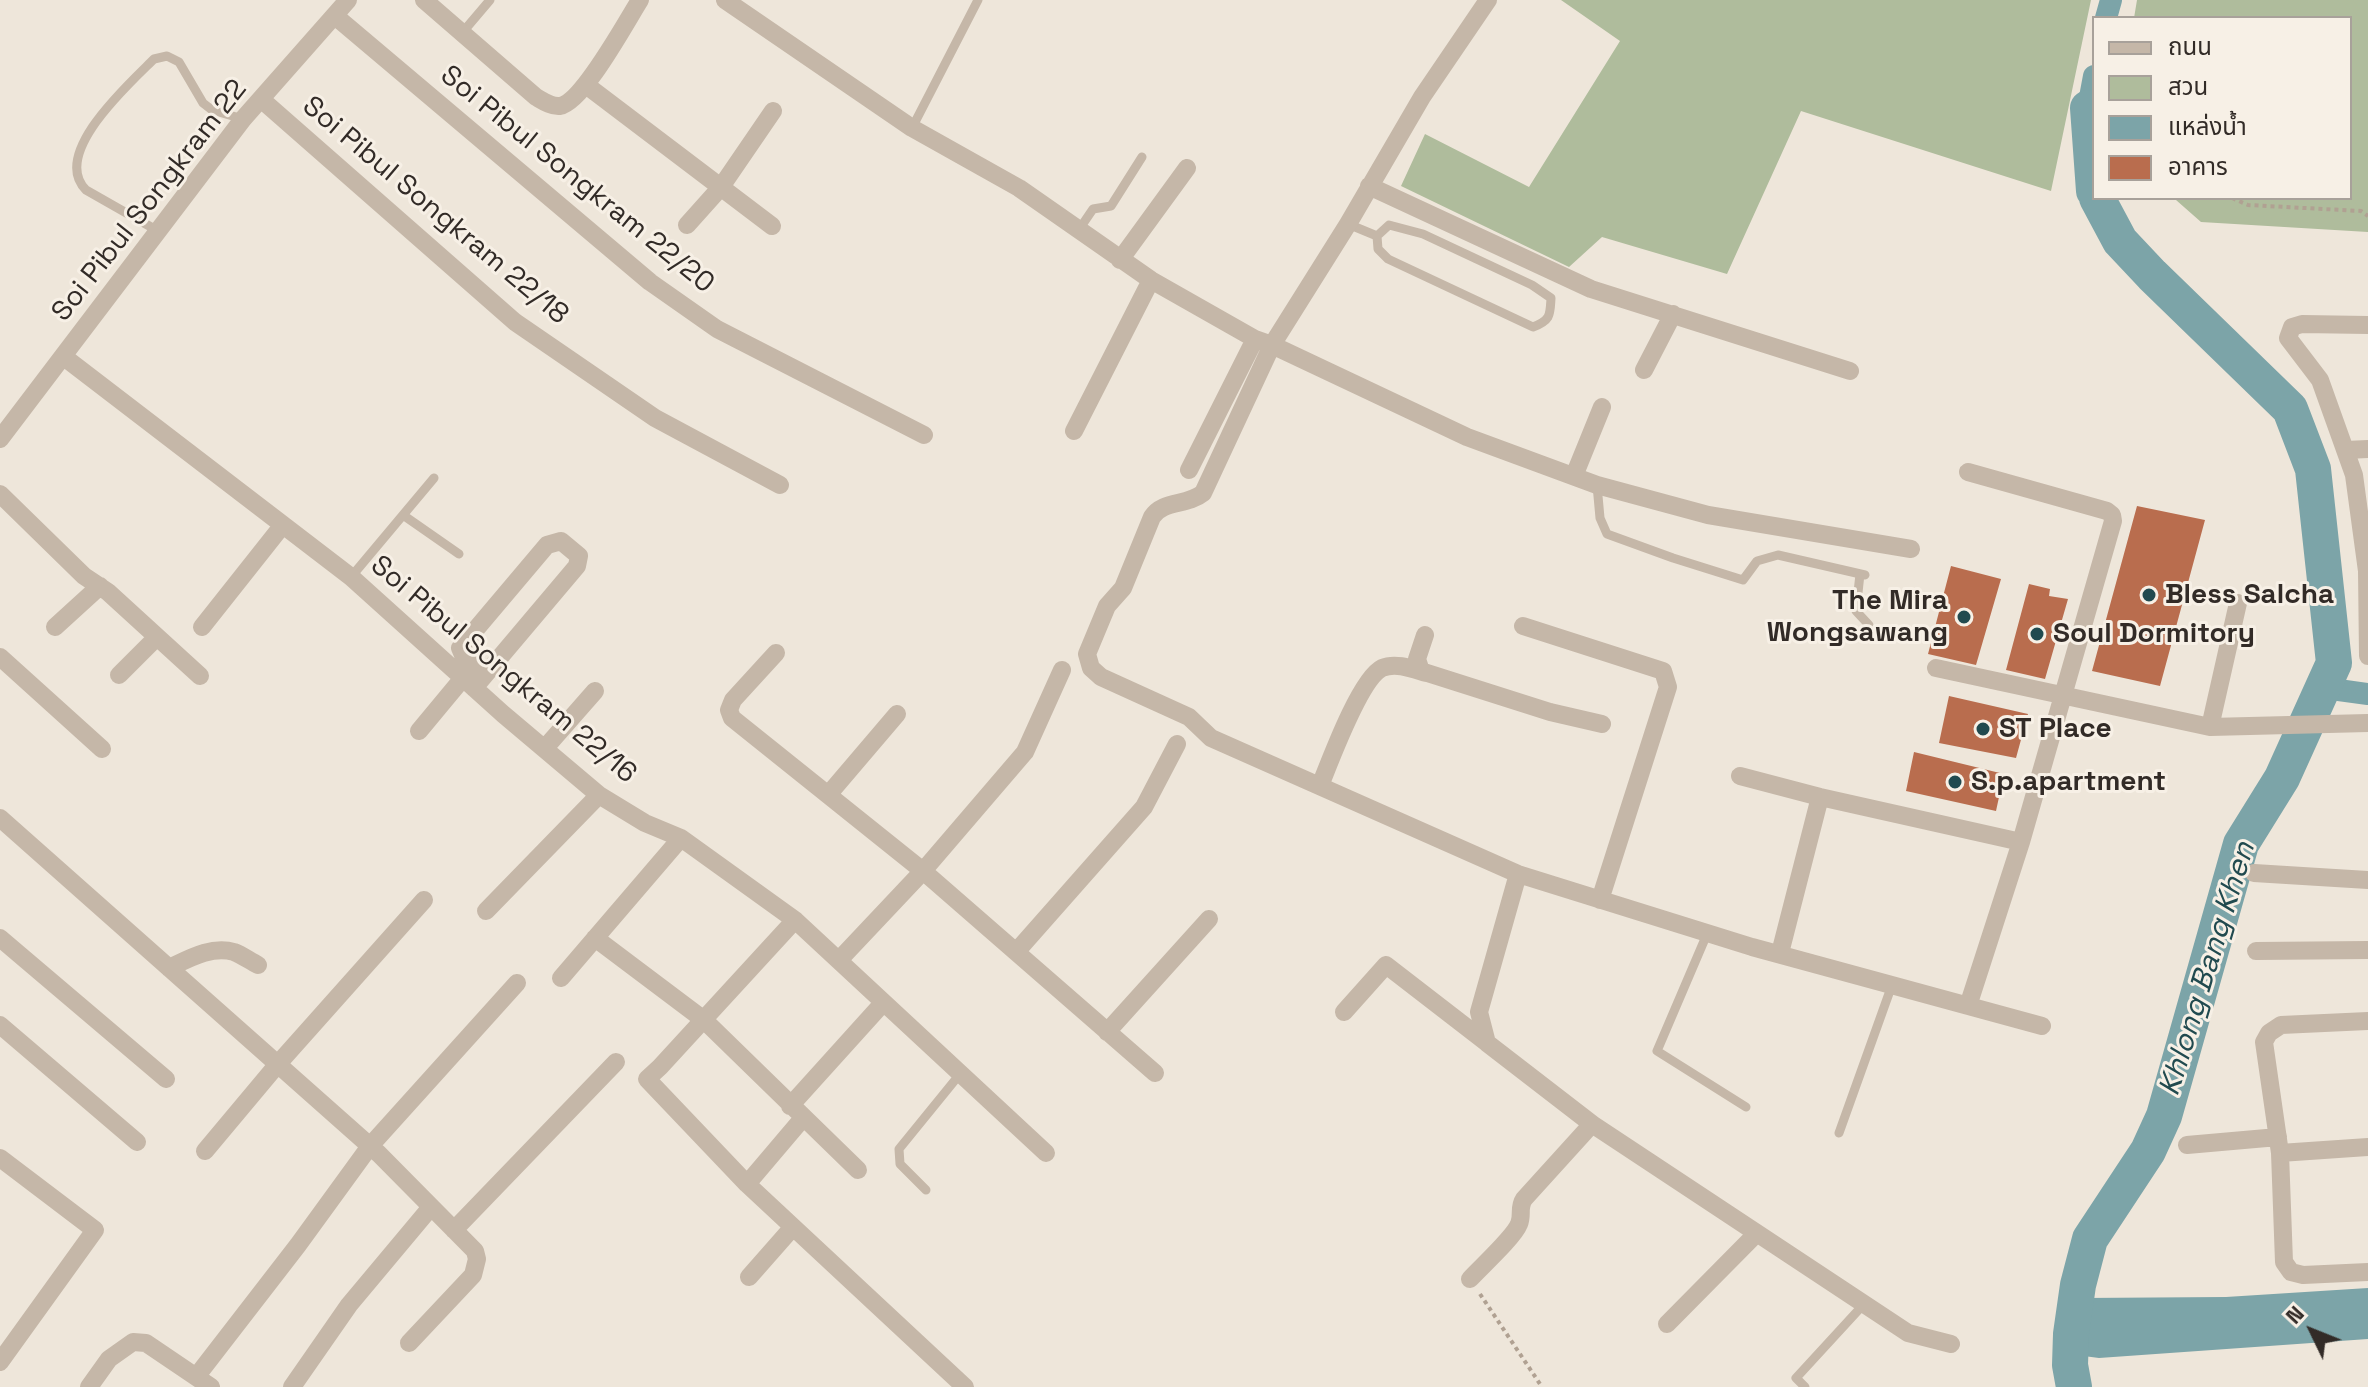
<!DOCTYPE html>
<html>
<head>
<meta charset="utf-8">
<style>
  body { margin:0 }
  #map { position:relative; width:2368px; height:1387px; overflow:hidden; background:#eee6da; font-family:"Space Grotesk","Noto Sans Thai",sans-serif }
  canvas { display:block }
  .legend { position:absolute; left:2092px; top:16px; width:260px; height:184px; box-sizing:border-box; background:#f7f0e6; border:2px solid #a8a19a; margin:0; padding:10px 14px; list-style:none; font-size:24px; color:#322b27 }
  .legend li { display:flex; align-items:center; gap:16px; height:40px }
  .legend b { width:40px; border:2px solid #a8a19a }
  .north { position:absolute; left:2272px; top:1291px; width:80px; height:80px; -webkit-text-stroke:6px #f7f0e6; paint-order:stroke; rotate:313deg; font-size:22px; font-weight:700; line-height:32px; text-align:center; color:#322b27 }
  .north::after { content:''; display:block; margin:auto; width:28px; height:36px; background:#322b27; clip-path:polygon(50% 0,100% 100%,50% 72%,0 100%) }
</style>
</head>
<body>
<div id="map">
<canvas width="2368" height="1387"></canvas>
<ul class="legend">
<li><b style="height:10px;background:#c5b7a8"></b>ถนน</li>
<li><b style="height:22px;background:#afbc9c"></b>สวน</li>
<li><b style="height:22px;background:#7ca4a8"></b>แหล่งน้ำ</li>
<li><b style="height:22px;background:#b96d4e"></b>อาคาร</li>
</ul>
<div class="north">N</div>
</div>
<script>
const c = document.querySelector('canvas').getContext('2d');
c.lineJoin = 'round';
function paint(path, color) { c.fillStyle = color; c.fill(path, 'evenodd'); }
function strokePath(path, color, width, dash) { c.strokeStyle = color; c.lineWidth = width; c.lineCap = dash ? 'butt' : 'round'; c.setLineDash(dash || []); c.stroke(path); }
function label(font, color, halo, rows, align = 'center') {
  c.font = font + ' "Space Grotesk",sans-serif'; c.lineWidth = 6; c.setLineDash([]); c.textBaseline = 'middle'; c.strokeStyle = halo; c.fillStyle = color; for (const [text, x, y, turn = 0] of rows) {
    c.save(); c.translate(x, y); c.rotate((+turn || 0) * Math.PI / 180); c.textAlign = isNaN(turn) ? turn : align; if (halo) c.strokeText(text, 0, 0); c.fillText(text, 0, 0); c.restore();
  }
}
paint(new Path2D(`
  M1561 0H2091L2051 191 1801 111 1727 274 1602 237 1569 267 1401 186 1425 134 1529 187 1620 41Z
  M2137 0H2368V232L2201 222 2176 200 2350 198V18H2134Z`), '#afbc9c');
paint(new Path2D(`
  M2368 1288V1339L2099 1358 2076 1355 2082 1298 2226 1297Z`), '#7ca4a8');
strokePath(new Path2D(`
  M2106 18 2111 0
  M2088 108 2094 76
  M2324 688 2368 694`), '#7ca4a8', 22);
strokePath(new Path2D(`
  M2088 108 2094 191
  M2074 1387 2070 1365 2071 1334 2078 1285 2090 1239 2148 1151 2164 1116 2241 844 2282 778 2334 663 2313 469 2290 409 2152 275 2120 241 2097 198`), '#7ca4a8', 36);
paint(new Path2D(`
  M2137 506 2205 520 2160 686 2092 671Z
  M1951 566 2001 579 1976 665 1928 654Z
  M2029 584 2050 589 2049 596 2068 599 2045 679 2006 670Z
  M1949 696 2028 714 2016 758 1939 743Z
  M1914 752 2004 774 1996 811 1906 791Z`), '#b96d4e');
strokePath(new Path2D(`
  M2232 198 2248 205 2361 211 2368 216
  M1480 1294 1542 1387`), '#b0a192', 4, [4, 4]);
strokePath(new Path2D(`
  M462 33 490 0
  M912 128 978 0
  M1348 224 1377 236
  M1389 225 1423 234 1532 285 1551 298C1550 315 1551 320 1533 327L1388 259 1378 249 1377 236Z
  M158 231 86 190C50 154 129 84 154 59L167 56 179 62 203 103 212 110 243 119
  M1078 231 1093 209 1111 206 1142 157
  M1597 485 1600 518 1607 534 1673 558 1743 580 1757 561 1778 555 1865 575
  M403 515 459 554
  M1860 574 1856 611 1869 625
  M351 577 434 478
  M1707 934 1657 1051 1746 1107
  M1839 1133 1892 985
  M926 1190 900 1164 899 1149 960 1074
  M1805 1387 1796 1378 1864 1304`), '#c5b7a8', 9);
strokePath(new Path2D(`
  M424 0 536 97C543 101 552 107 560 106 583 102 626 22 640 0
  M725 0 912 128 1019 188 1151 280 1255 339 1272 345 1467 437 1597 485 1708 515 1911 549
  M1488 0 1422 97 1348 224 1272 345 1203 493C1187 506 1163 500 1152 517L1123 588 1107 606 1087 654 1091 668 1101 677 1189 717 1211 738 1518 874 1752 947 2042 1026
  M335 16 650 282 717 329 924 435
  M586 85 772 226
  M262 100 515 322 655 418 780 485
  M1369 186 1591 289 1850 371
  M687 225 721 187 773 111
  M1120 260 1187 168
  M2368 325 2302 324 2292 327 2288 338 2320 380 2354 475 2367 571 2368 656
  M64 357 351 577 503 714 599 795 645 823 681 838 795 920 1046 1153
  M1644 370 1673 314
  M1074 431 1151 280
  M0 439 243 119 348 0
  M2346 450 2368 449
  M1189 470 1255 339
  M1968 472 2107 511 2112 515 2113 521 2021 842 1968 1006
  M1574 476 1602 407
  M0 494 84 576 108 592 200 676
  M1523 626 1663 671 1668 687 1600 900
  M55 627 100 586
  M202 627 282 526
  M1425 635 1417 659 1421 671 1550 712 1602 724
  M776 653 733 700 729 710 732 718 923 871 1155 1073
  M0 657 102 749
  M1936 668 2210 727 2368 723
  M119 675 157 637
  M474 688C509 647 543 606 577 566L579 556 561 541 547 545 460 648 463 655 485 674
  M2210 727 2238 603
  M419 731 463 678
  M545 748 595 691
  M1740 776 1820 797 2021 842
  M1320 786C1330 761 1360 679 1382 668 1396 662 1413 669 1426 673
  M828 795 897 714
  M0 818 379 1154 475 1251 477 1259 473 1275 409 1343
  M2254 873 2368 880
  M1518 874 1479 1012 1487 1043 1592 1124
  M486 911 599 795
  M795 920 660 1067 647 1079 747 1184 965 1387
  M0 938 166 1079
  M595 938 704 1020 858 1170
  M2256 951 2368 950
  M1016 952 1144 807 1177 744
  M1780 953 1820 797
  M840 959 923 871 1025 752 1062 670
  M169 968C188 959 212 945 234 952 242 955 250 961 258 965
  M561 978 681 838
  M1344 1012 1386 965 1487 1043
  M2368 1021 2281 1025 2269 1033 2264 1042 2280 1153 2284 1262 2291 1272 2303 1275 2368 1272
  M0 1025 137 1142
  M1107 1032 1209 919
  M790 1106 883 1003
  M2187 1145 2278 1137
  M205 1151 277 1065 424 900
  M2280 1153 2368 1147
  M0 1158 95 1230 0 1362
  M747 1184 803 1118
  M454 1230 616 1062
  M749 1277 793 1227
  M1470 1279C1481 1267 1514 1237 1519 1224 1523 1215 1518 1208 1524 1199L1592 1124 1908 1333 1951 1344
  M1667 1324 1757 1233
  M196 1377 298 1245 370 1146 517 983
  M89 1387 109 1359 133 1342 146 1343 211 1387
  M292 1387 349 1305 431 1207`), '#c5b7a8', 18);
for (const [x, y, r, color] of [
  [2149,595,8,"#214a4f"],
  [1964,617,8,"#214a4f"],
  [2037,634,8,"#214a4f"],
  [1983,729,8,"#214a4f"],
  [1955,782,8,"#214a4f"]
]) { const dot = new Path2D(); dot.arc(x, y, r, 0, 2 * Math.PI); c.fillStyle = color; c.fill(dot); strokePath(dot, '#f7f0e6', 3); }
label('28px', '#322b27', '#f7f0e6', [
  ["Soi Pibul Songkram 22/20",577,180,39],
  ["Soi Pibul Songkram 22",150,201,-52],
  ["Soi Pibul Songkram 22/18",435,211,40],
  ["Soi Pibul Songkram 22/16",503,670,40]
]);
label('bold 28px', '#322b27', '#f7f0e6', [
  ["Bless Salcha",2165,595],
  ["The Mira",1948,601,"right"],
  ["Wongsawang",1948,633,"right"],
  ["Soul Dormitory",2053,634],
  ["ST Place",1999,729],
  ["S.p.apartment",1971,782]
], 'left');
label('italic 30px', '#214a4f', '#f7f0e6', [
  ["Khlong Bang Khen",2208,969,-73]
]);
</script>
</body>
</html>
